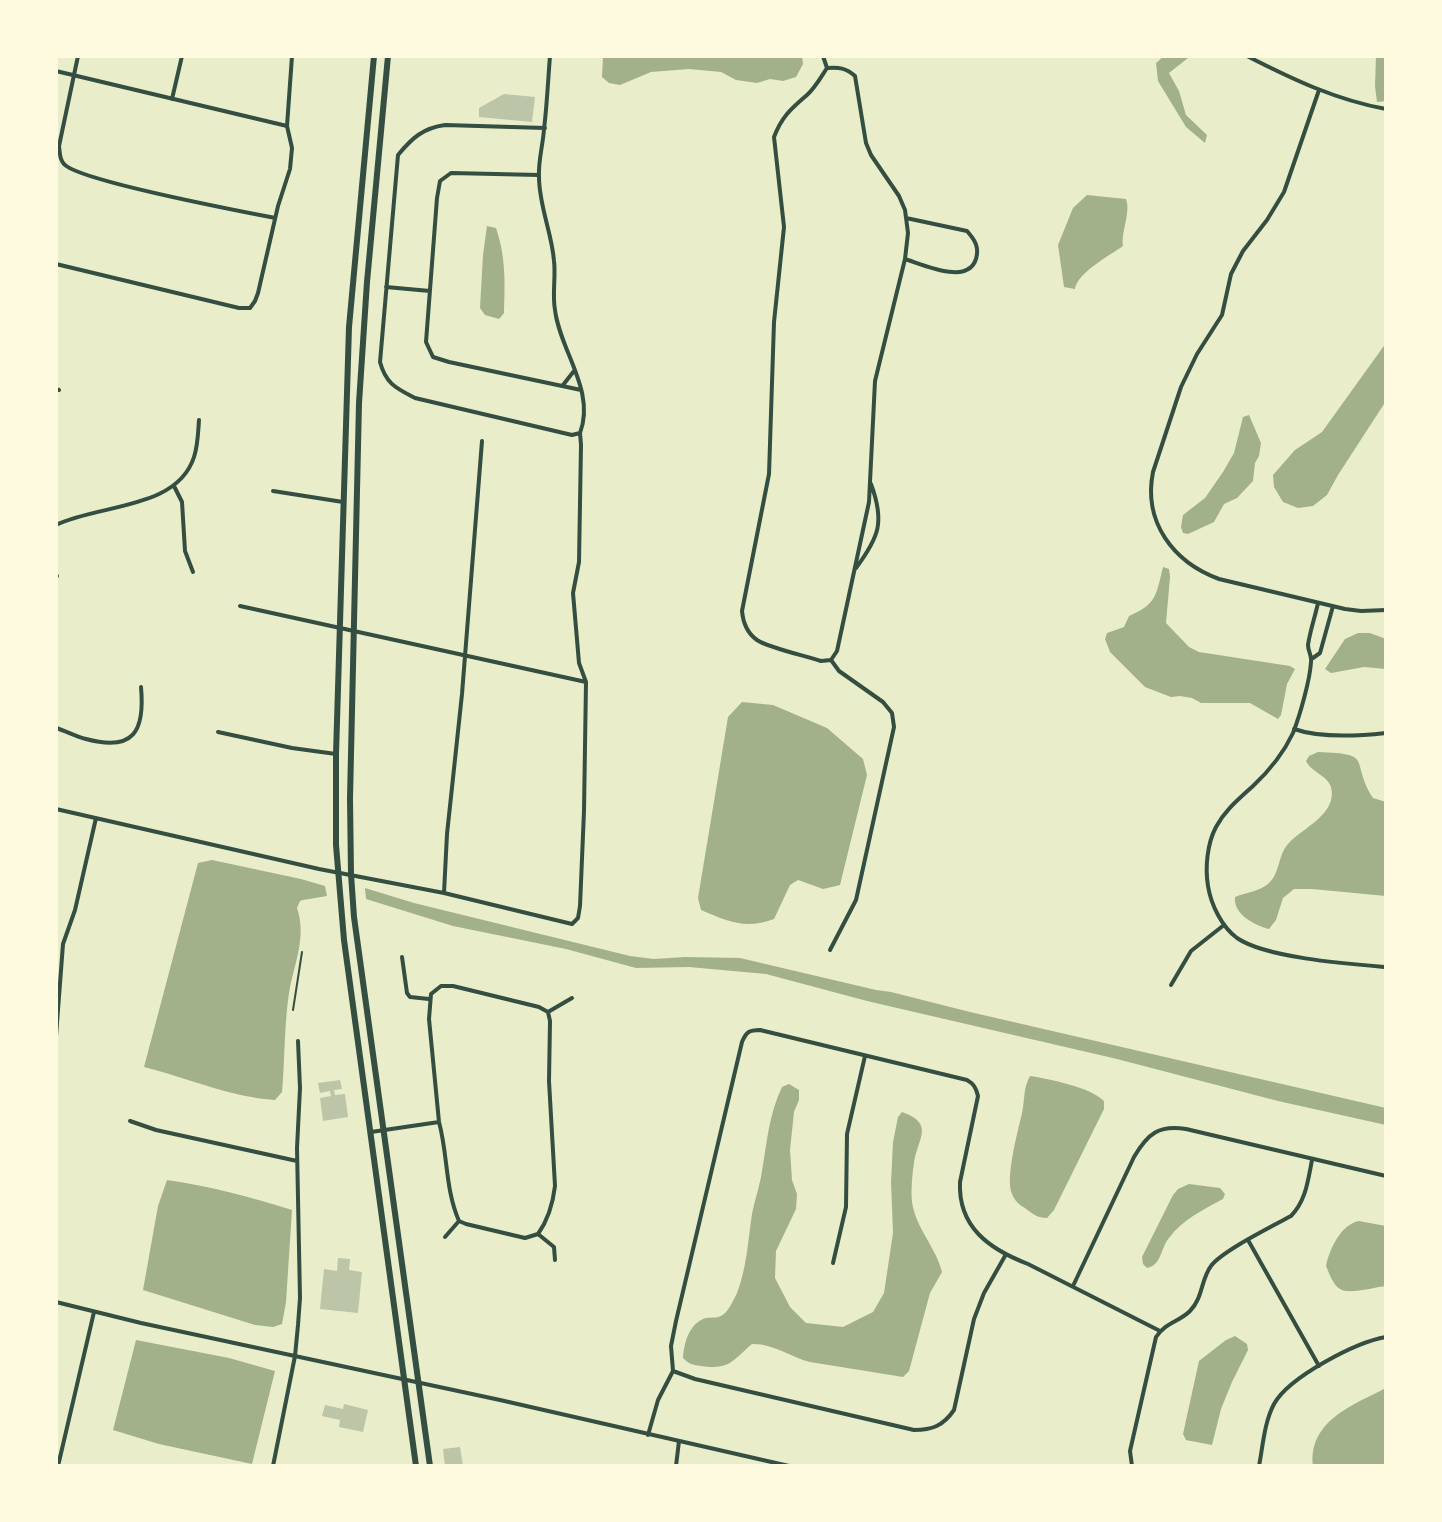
<!DOCTYPE html>
<html>
<head>
<meta charset="utf-8">
<style>
  body { margin:0 }
  #map { position:relative; width:1442px; height:1522px; overflow:hidden; background:#e9edc9; font-family:Ubuntu,sans-serif }
  canvas { display:block }
  .frame { position:absolute; inset:0; border:58px solid #fefae0; pointer-events:none }
</style>
</head>
<body>
<div id="map">
<canvas width="1442" height="1522"></canvas>
<div class="frame"></div>
</div>
<script>
const c = document.querySelector('canvas').getContext('2d');
c.lineJoin = 'round';
function paint(path, color) { c.fillStyle = color; c.fill(path, 'evenodd'); }
function strokePath(path, color, width, dash) { c.strokeStyle = color; c.lineWidth = width; c.lineCap = dash ? 'butt' : 'round'; c.setLineDash(dash || []); c.stroke(path); }
paint(new Path2D(`
  M603 56H802L803 64 796 77 783 81 770 79 757 83 736 80 721 72 689 69 651 72 620 85 609 83 602 77Z
  M1164 56H1189L1188 58 1169 73 1179 91 1186 115 1207 135 1205 143 1186 127 1158 81 1156 63Z
  M1376 56H1386V101L1377 102 1375 86Z
  M1087 195 1126 199C1131 213 1121 231 1123 246 1109 256 1078 272 1075 289L1064 287 1058 245 1073 208Z
  M487 226 496 228C506 258 505 282 504 313L499 319 485 315 480 308 483 255Z
  M1386 343V401L1338 475 1327 495 1313 506 1298 508 1283 502 1274 487 1273 475 1295 450 1322 432Z
  M1249 415 1261 443 1259 456 1255 463 1253 481 1237 498 1224 504 1214 522 1188 534 1183 533 1181 527 1183 515 1205 498 1223 472 1234 453 1243 417Z
  M1163 567 1169 569 1170 577 1166 623 1189 647 1199 652 1290 666 1295 669 1287 684 1281 715 1278 719 1250 703H1201L1192 698 1180 696 1171 697 1145 687 1110 652 1105 639 1107 633 1124 627 1129 616C1157 604 1156 595 1163 567Z
  M1358 633H1370L1386 639V669L1364 667 1331 673 1325 669 1345 639Z
  M742 702 773 705 827 728 863 759 867 775 840 885 823 889 798 880 790 885 774 919C745 930 727 921 701 910L698 898 728 717Z
  M1318 752C1376 754 1349 760 1373 798L1386 802V896L1312 889H1294L1283 898 1276 920 1269 929C1254 925 1233 914 1235 897 1247 892 1259 892 1269 883 1280 873 1278 855 1288 844 1302 828 1338 814 1331 787 1327 775 1311 772 1306 761L1309 756Z
  M212 860 301 879 325 886 327 896 303 900 300 901 297 908C307 937 294 964 289 993 284 1026 285 1060 282 1092L275 1100C230 1097 188 1078 144 1067L198 863Z
  M365 888 414 903 630 956 654 959 685 957 740 958 876 990 891 992 970 1012 1386 1108V1125L1278 1101 1117 1059 867 1001 766 974 689 967 636 968 566 949 453 926 366 899Z
  M1030 1076C1049 1079 1090 1087 1104 1101V1109L1054 1210 1047 1218C1037 1218 1033 1214 1025 1208 1019 1205 1015 1201 1012 1194 1005 1178 1018 1131 1022 1113 1025 1100 1023 1088 1030 1076Z
  M789 1084 799 1090V1100L794 1112 790 1150 792 1180 797 1194 796 1209 776 1251 775 1278 790 1307 806 1323 843 1327 873 1312 884 1293 893 1233 891 1182 893 1142 898 1117 902 1112C936 1124 917 1139 914 1164 912 1175 911 1191 912 1202 916 1229 936 1247 942 1272L930 1293 909 1371 903 1377 810 1362C791 1357 772 1343 752 1344 732 1361 730 1370 701 1366 693 1365 689 1364 683 1358 684 1343 689 1323 706 1318 713 1317 718 1319 724 1314 729 1310 734 1299 737 1293 747 1267 748 1240 752 1214 755 1199 760 1185 762 1171 767 1142 769 1114 782 1087Z
  M167 1180C210 1186 251 1197 292 1210L286 1302 282 1324 273 1327 255 1325 143 1290 158 1206Z
  M1189 1184 1220 1188 1225 1194 1223 1199C1203 1210 1183 1219 1169 1238 1160 1249 1162 1265 1147 1268L1143 1264 1142 1257 1173 1195 1178 1189Z
  M1359 1221 1386 1226V1286C1375 1287 1348 1295 1340 1289 1333 1285 1329 1273 1326 1266 1329 1250 1341 1224 1359 1221Z
  M1235 1336 1247 1344 1248 1350 1232 1382 1221 1409 1212 1445 1186 1440 1183 1434 1199 1361 1226 1340Z
  M136 1340 229 1358 275 1371 252 1464 159 1444 113 1430Z
  M1386 1388V1466H1313C1308 1421 1353 1405 1386 1388Z`), '#a3b18a');
paint(new Path2D(`
  M504 94 535 97 532 122 479 117V108Z
  M340 1080 342 1089 334 1090 335 1095 345 1094 348 1117 323 1121 320 1098 331 1096 330 1091 320 1093 318 1083Z
  M338 1258 350 1259 349 1270 362 1272 358 1313 320 1309 324 1269 337 1271Z
  M344 1404 368 1410 363 1432 339 1427 340 1420 322 1416 325 1405 343 1409Z
  M460 1447 463 1466H445L443 1449Z`), '#bcc5a7');
strokePath(new Path2D(`
  M293 1010 302 952`), '#344e41', 2);
strokePath(new Path2D(`
  M78 56 59 146C60 152 59 159 64 164 77 180 244 212 275 218
  M823 56 827 68
  M1247 56C1292 79 1336 100 1386 109
  M827 68C821 77 815 88 807 95 791 109 782 116 774 137L784 227 774 322 769 474 742 611C743 622 747 633 757 640 769 648 806 656 821 661L831 660
  M827 68C839 67 846 68 855 76L866 143 871 155 899 196 905 210 908 233 905 259 875 381 869 502 837 651 831 660
  M56 71 287 126
  M1319 90 1284 192 1267 220 1243 251 1231 274 1222 315 1197 354 1181 387 1153 472C1143 522 1173 562 1219 579L1345 609 1361 611 1386 610
  M172 99 182 56
  M545 128 445 125C423 128 412 138 398 155L380 362C386 384 396 388 415 398L572 435 580 433C596 391 560 351 555 310 552 294 556 277 554 261 552 233 539 206 539 177 538 161 543 145 544 129 547 105 548 80 550 56
  M539 175 451 173 440 181 437 198 426 342 433 357 449 362 581 390
  M905 259C924 265 973 288 977 254 978 244 973 238 967 231L906 218
  M56 264 239 308H250L255 301 258 293 278 206 290 169 292 148 287 126 292 56
  M386 287 430 291
  M563 385 574 371
  M56 389 59 390
  M174 486 182 502 185 551 193 572
  M273 491 343 502
  M56 525C98 504 177 510 194 457 198 445 198 433 199 420
  M856 568C879 537 885 522 871 484
  M56 576H57
  M1318 603C1315 617 1310 631 1308 645 1308 651 1312 656 1311 662 1310 680 1300 715 1293 733 1284 752 1268 772 1253 786 1239 799 1225 810 1216 827 1207 844 1205 868 1208 886 1211 905 1222 927 1237 938 1266 958 1349 964 1386 967
  M240 606 586 682
  M1313 658 1320 653 1333 606
  M56 728C66 731 75 736 86 739 134 752 145 731 141 687
  M1294 729C1320 738 1359 736 1386 733
  M218 732 292 748 336 754
  M56 809 319 869 444 893 572 924 578 918 580 906 584 811 586 682 579 663 573 593 579 562 581 445 580 433
  M444 893 447 834 462 694 482 441
  M830 950 856 900 894 727 892 713 883 702 839 671 831 660
  M402 957 407 993 410 997 429 999
  M1171 985 1191 951 1224 925
  M441 986H453L539 1007 548 1012 550 1021 549 1081 555 1186C553 1203 548 1220 538 1234L525 1238 466 1224 459 1221C445 1189 448 1155 439 1122L429 1019 431 994Z
  M548 1012 572 998
  M56 1036 63 944 75 910 96 818
  M130 1121 156 1130 297 1161
  M371 1132 439 1122
  M538 1234 554 1247 555 1260
  M445 1237 459 1221
  M1248 1240 1319 1366
  M833 1263 846 1207 847 1134 865 1056
  M1073 1286 1134 1157C1148 1133 1159 1125 1186 1129L1386 1176
  M56 1302 141 1323 500 1400 789 1466
  M673 1371 695 1379 914 1430C932 1430 943 1426 954 1410L974 1319 984 1293 1005 1256
  M648 1435 658 1400 673 1371 671 1346 676 1321 742 1042C746 1032 749 1030 760 1030L967 1080C974 1084 976 1088 978 1096L960 1182C958 1227 989 1249 1028 1264L1160 1331
  M58 1466 94 1312
  M273 1466 295 1356 298 1325 300 1298 297 1148 300 1088 298 1041
  M676 1466 679 1441
  M1132 1466 1130 1451 1156 1337C1166 1322 1179 1322 1190 1311 1203 1298 1201 1279 1211 1266 1222 1251 1273 1226 1291 1216 1306 1201 1308 1180 1312 1160
  M1259 1466C1263 1446 1264 1423 1274 1404 1289 1377 1356 1342 1386 1337`), '#344e41', 4);
strokePath(new Path2D(`
  M374 56 349 327 336 754V845L344 940 416 1466
  M388 56 367 282 359 403 350 798 351 874 354 917 430 1466`), '#344e41', 6);
</script>
</body>
</html>
